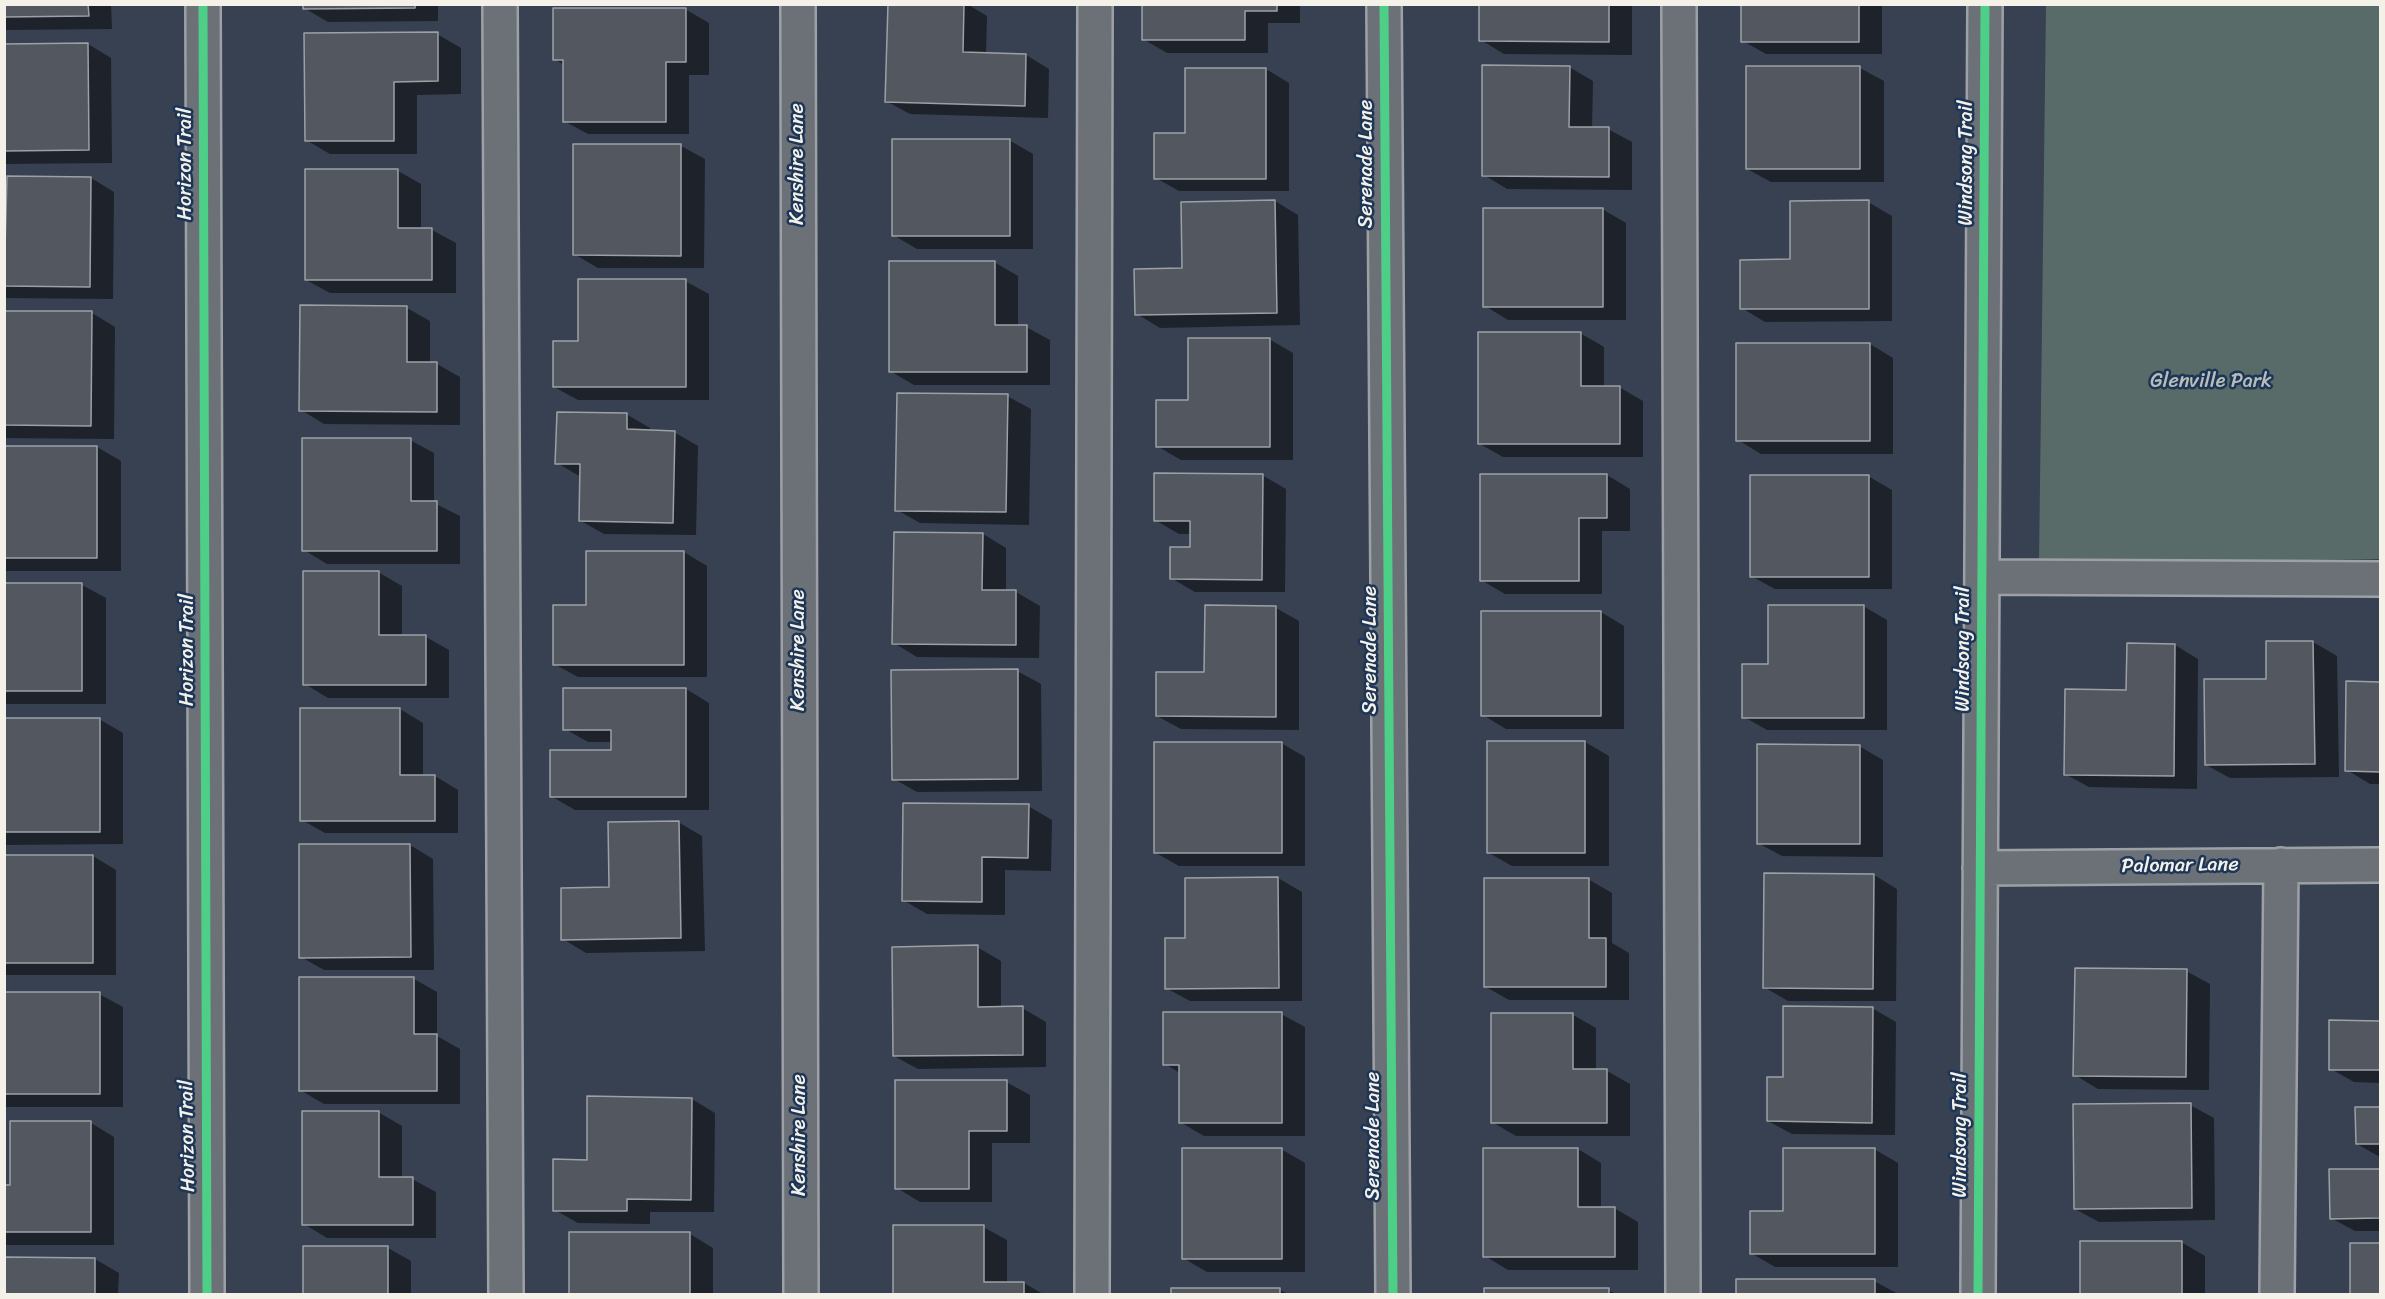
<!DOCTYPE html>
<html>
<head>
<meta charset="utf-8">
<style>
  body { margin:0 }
  #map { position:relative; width:2385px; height:1299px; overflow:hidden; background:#374151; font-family:Sriracha,sans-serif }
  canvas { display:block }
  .frame { position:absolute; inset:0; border:6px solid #f4f1e8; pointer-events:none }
</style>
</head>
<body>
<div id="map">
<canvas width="2385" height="1299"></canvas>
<div class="frame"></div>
</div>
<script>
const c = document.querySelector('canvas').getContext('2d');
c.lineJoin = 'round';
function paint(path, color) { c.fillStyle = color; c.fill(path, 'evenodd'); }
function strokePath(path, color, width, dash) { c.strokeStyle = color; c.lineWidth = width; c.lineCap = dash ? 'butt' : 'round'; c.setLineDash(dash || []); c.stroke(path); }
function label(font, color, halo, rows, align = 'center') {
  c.font = font + ' Sriracha,sans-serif'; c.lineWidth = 5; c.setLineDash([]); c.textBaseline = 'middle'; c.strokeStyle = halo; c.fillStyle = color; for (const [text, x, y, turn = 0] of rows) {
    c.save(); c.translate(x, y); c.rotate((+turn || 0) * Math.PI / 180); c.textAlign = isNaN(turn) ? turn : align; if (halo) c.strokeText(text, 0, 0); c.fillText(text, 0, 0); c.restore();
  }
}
paint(new Path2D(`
  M2046 5H2380V559L2039 564Z`), '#586b69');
paint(new Path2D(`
  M4 4H111L112 29 4 30Z
  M304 4H438V21L328 22 304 8Z
  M890 4H967L987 16 986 54 1026 55 1049 69 1048 118 910 114 886 101Z
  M1143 4H1300V23H1268V53H1167L1143 39Z
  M1481 4H1630L1632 6V55L1504 54 1481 40Z
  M1743 4H1882V54H1766L1743 41Z
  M685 9 709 23V75H689V134H588L564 121V65L554 59Z
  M437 34 461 48V94L417 95V154H330L306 140Z
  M88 44 111 58 112 163 4 164V45Z
  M1569 67 1593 81 1592 129H1608L1632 142V190L1507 189 1484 175Z
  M1860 68 1884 81V182H1771L1747 169Z
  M1266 69 1289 83V191H1179L1156 178 1186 134Z
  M1009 140 1033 154V249H917L893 235Z
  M574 145 681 146 705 159 704 268H598L574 254Z
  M398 171 421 184V230H432L456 243V293H330L306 280Z
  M91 178 114 192 113 299 4 298V238Z
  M1275 201 1298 215 1300 325 1160 328 1137 314 1184 270Z
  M1868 202 1892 216V321L1765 322 1742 308 1792 261Z
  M1602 209 1626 223V320H1508L1485 306Z
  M994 262 1018 276V327H1026L1050 340V385H914L890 371Z
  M685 281 709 294V400H578L554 387 580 342Z
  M407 308 430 321V364H437L460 377V425L324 424 301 410Z
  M92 313 115 327 114 439 4 438V376Z
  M1580 333 1604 347V387H1619L1643 401V457H1503L1480 444Z
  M1269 339 1293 353V460H1181L1157 446 1189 401Z
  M1870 344 1893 358V454H1761L1738 440Z
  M1007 396 1031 409 1029 525 920 523 897 510Z
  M626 414 650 428V431L674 432 698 446 696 535 604 534 581 521V477L557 463Z
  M410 440 434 453V503L460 516V564H327L304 550Z
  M4 447H97L121 461V571H4Z
  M1262 475 1286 489 1285 592H1195L1171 578 1191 548 1192 534H1179L1155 520Z
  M1607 475 1630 489V531H1602V594H1505L1481 580Z
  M1868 476 1892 490V589H1775L1751 576Z
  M983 534 1006 548V592H1016L1040 606 1039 658 917 657 894 643Z
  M684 552 707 566V677H578L554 664 587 606Z
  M378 572 402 586V637H426L449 650V698H328L305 684Z
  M4 585H82L106 598V704H4Z
  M1863 606 1887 620V730H1767L1744 717 1770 665Z
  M1276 608 1299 621V730L1181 729 1157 716Z
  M1601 612 1624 626V729H1506L1483 715Z
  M2313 642 2337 656 2339 777 2230 778 2206 765 2268 680V643Z
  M2175 645 2198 659 2197 789 2089 787 2065 774 2128 692Z
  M1017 671 1041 684 1042 791 917 792 894 779Z
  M2348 683H2380V784H2370L2347 770Z
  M686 689 709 703V810H575L551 796 613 751V742H588L565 729Z
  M400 709 423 723V776H435L458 790V833H325L302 820Z
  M99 719 123 733V844L4 845V720Z
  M1489 742H1585L1609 756V866H1512L1489 853Z
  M1281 743 1305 757V866H1179L1156 853Z
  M1859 746 1883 760V857L1782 856 1758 843Z
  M1028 806 1052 820 1051 871 1005 870V915L927 914 903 900Z
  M678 822 702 836 705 951 586 953 563 939Z
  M410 845 433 859 434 970H324L301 957Z
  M93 856 116 870V975H4V918Z
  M1874 875 1897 889 1896 1001H1788L1764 987Z
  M1278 878 1302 892V1001H1190L1166 988 1186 939V879Z
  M1588 879 1612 893V943L1629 953V1000H1509L1486 987Z
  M977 947 1001 961V1008H1022L1046 1022V1067L918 1069 894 1056Z
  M2186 971 2210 984 2209 1090 2098 1089 2075 1075Z
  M414 979 437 992V1036L460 1049V1104H324L300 1090Z
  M4 994H99L123 1007V1107H4Z
  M1872 1008 1896 1022 1895 1135 1792 1134 1768 1121 1784 1079Z
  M1281 1014 1305 1027V1136H1204L1180 1122V1073L1165 1064Z
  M1573 1015 1596 1028V1071H1607L1630 1084V1136H1516L1492 1122Z
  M2331 1022H2380V1083L2354 1082 2331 1069Z
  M1006 1082 1030 1095V1143H992V1202H920L897 1188Z
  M692 1099 715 1113 714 1212H650V1224L578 1223 555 1210 588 1162Z
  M2190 1105 2214 1118 2215 1220 2099 1222 2075 1209Z
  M2380 1108V1157L2357 1144V1109Z
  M378 1112 402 1126V1179H412L436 1192V1238H327L304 1224Z
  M91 1123 114 1137V1245H4V1186H12Z
  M1281 1149 1305 1163V1272H1207L1183 1258Z
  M1578 1149 1601 1163V1208H1614L1638 1222V1270H1508L1485 1256Z
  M1874 1149 1898 1163V1267H1775L1751 1253 1784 1213Z
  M2380 1170V1231H2355L2331 1218V1171Z
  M894 1227H983L1007 1240V1283H1024L1043 1294H894Z
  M570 1234H690L713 1248V1294H570Z
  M2082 1242H2181L2205 1256V1294H2082Z
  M2352 1245H2380V1294H2352Z
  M305 1248H388L411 1261V1294H305Z
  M4 1259H95L119 1273 118 1294H4Z
  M1738 1281H1874L1898 1294H1738Z
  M1173 1290H1280L1288 1294H1173Z
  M1486 1290H1608L1616 1294H1486Z`), '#0007');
const building = new Path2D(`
  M4 4H88L89 16 4 17Z
  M303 4H415V8L303 9Z
  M888 4H964L963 52 1026 54 1025 106 885 102Z
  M1142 4H1277V11H1245V40H1142Z
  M1479 4H1609V42L1479 41Z
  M1741 4H1859V42H1741Z
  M553 8H686V62H666V122H563V60H553Z
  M438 32V81L394 82V141H305L304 33Z
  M88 43 89 150 4 151V44Z
  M1482 65 1570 66 1569 127H1609V177L1482 176Z
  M1746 66H1860V169H1746Z
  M1185 68H1266V179H1154V133H1185Z
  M892 139H1010V236H892Z
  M573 144H681V256L573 255Z
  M305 169H398V228H432V280H305Z
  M7 176 91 177 90 287 4 286Z
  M1275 200 1277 313 1135 315 1134 269 1182 268 1181 202Z
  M1869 200V309H1740V260L1790 259V201Z
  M1483 208H1603V307H1483Z
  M889 261H995V325H1027V372H889Z
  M578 279H686V387H553V341H578Z
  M300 305 407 306V362H437V412L299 411Z
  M5 311H92L91 426 4 425Z
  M1478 332H1581V386H1620V444H1478Z
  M1188 338H1270V447H1156V400H1188Z
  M1736 343H1870V441H1736Z
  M897 393 1008 394 1006 512 895 511Z
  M557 412 627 413V429L675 431 673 523 579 521 580 464H555Z
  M302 438H411V501H437V551H302Z
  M4 446H97V558H4Z
  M1154 473 1263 474 1262 580 1170 579V547H1190V521H1154Z
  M1480 474H1607V518H1579V581H1480Z
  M1750 475H1869V577H1750Z
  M894 532 983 533 982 590H1016V645L892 644Z
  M586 551H684V665H553V605H586Z
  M303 571H379V635H426V685H303Z
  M4 583H82V691H4Z
  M1205 605 1276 606V717L1156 716V672H1204Z
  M1768 605H1864V718H1742V664H1768Z
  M1481 611H1601V716H1481Z
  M2266 641H2313L2315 764 2205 765 2204 679H2266Z
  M2127 643 2175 644 2174 776 2064 775 2065 689 2126 690Z
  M1018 669V779L892 780 891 670Z
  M2346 681 2380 682V772L2345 771Z
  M563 688H686V797H550V750H611V730H563Z
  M300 708H400V775H435V821H300Z
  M4 718H100V832H4Z
  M1487 741H1585V853H1487Z
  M1154 742H1282V853H1154Z
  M1757 744 1860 745V844H1757Z
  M903 803 1029 804 1028 858 982 857V902L902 901Z
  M679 821 681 938 561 940V888L609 887 608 822Z
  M299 844H410L411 957 299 958Z
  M5 855H93V963H4Z
  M1764 873 1874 874 1873 989 1763 988Z
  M1278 877 1279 988 1165 989V938H1185V878Z
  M1484 878H1589V938H1606V987H1484Z
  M978 945V1007L1023 1006V1055L893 1056 892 947Z
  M2075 968 2187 969 2186 1077 2073 1076Z
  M299 977H414V1034H437V1091H299Z
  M4 992H100V1094H4Z
  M1783 1006 1873 1007 1872 1123 1767 1121V1077H1783Z
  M1163 1012H1282V1123H1179V1065H1163Z
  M1491 1013H1573V1069H1607V1123H1491Z
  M2329 1020 2380 1021V1070H2329Z
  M895 1080H1007V1131H969V1189H895Z
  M587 1096 692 1098 691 1200 627 1199V1211H553V1159L587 1160Z
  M2191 1103 2192 1208 2074 1209 2073 1104Z
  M2355 1107H2380V1144H2356Z
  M302 1111H379V1177H413V1225H302Z
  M10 1121H91V1232H4V1185H10Z
  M1182 1148H1282V1259H1182Z
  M1483 1148H1578V1207H1615V1257H1483Z
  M1783 1148H1875V1254H1750V1211H1783Z
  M2329 1169H2380V1218L2330 1219Z
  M893 1225H984V1282H1024V1294H893Z
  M569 1232H690V1294H569Z
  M2080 1241H2182V1294H2080Z
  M2350 1243H2380V1294H2350Z
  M303 1246H388V1294H303Z
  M4 1257 95 1258V1294H4Z
  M1736 1279H1875V1294H1736Z
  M1171 1288H1280V1294H1171Z
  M1484 1288H1609V1294H1484Z`);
paint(building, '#525760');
strokePath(building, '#9da1a6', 1.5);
const minor = new Path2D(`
  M203 4 207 1294
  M500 4 506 1294
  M798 4 801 1294
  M1384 4 1393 1294
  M1679 4 1683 1294
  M1982 577 2380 579
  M1980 868 2380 865
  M1092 1294 1095 4
  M1978 1294 1985 4
  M2277 1294 2281 865`);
strokePath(minor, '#9da1a6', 38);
strokePath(minor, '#6c7077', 33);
strokePath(new Path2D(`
  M203 4 207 1294
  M1384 4 1393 1294
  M1978 1294 1985 4`), '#4dcf88', 9);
label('20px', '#f4f1e8', '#1d3557', [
  ["Windsong Trail",1967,163,-90],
  ["Horizon Trail",186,164,-90],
  ["Kenshire Lane",798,164,-90],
  ["Serenade Lane",1367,164,-90],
  ["Windsong Trail",1964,649,-90],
  ["Horizon Trail",188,650,-90],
  ["Kenshire Lane",799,650,-90],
  ["Serenade Lane",1371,650,-90],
  ["Palomar Lane",2180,866,-1],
  ["Kenshire Lane",800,1135,-90],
  ["Windsong Trail",1961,1135,-90],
  ["Horizon Trail",188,1136,-91],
  ["Serenade Lane",1374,1136,-90]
]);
label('20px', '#b8beb7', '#1d3557', [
  ["Glenville Park",2211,382]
]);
</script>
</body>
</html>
